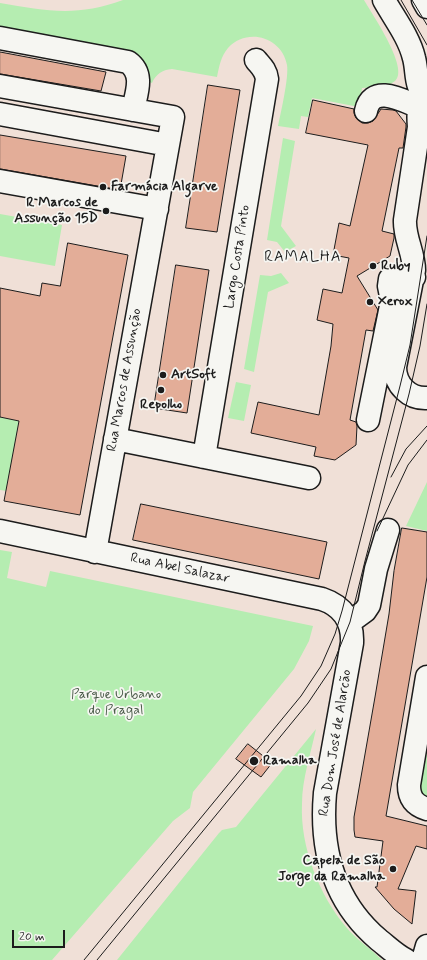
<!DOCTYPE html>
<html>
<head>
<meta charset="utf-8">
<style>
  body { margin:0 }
  #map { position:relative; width:427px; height:960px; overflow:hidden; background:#f0e0d7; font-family:Mynerve,sans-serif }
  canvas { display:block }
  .scale { position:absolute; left:12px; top:930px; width:53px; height:18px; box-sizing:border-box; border:2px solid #1c1c1c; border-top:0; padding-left:5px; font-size:12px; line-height:14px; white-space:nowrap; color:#1c1c1c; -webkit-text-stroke:3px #f6f6f2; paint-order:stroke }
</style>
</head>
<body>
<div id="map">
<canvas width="427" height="960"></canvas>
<div class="scale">20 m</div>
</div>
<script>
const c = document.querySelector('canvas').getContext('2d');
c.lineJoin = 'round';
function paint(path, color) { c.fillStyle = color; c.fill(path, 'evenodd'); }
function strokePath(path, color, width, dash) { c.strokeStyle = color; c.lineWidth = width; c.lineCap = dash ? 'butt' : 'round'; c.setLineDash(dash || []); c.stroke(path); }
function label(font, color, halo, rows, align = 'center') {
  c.font = font + ' Mynerve,sans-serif'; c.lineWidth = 3.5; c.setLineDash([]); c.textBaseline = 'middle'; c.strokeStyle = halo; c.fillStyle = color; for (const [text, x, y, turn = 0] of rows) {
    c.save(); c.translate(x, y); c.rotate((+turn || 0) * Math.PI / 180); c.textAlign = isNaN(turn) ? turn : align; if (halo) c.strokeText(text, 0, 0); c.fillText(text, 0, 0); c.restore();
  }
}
paint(new Path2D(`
  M123 0H364C372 14 410 69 395 81 387 88 372 87 362 88L359 107 312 98 308 117 301 116 299 129 278 126C281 112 289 77 287 65 282 37 247 27 228 48 221 56 219 67 217 77L172 69C162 70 156 74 152 83L147 81 146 74 0 30V3C46 11 77 17 123 0Z
  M283 138 295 141 281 226 296 246 285 252 277 242 267 240Z
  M0 214 62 225 55 266 0 256Z
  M281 273 289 283 268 292 254 372 244 369 260 275 271 276Z
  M236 382 251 385 244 421 228 418Z
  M0 417 19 421 7 491 0 490Z
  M427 482V531L406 526Z
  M0 550 12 552 7 578 46 587 50 571 313 626 309 641 294 669 193 792 190 808 173 821 52 960H0Z
  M427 724V800L422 799 417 785Z
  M316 729C311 753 302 779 302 804 300 846 319 895 346 927 357 940 370 948 382 960H117L219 833 222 830 236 827Z`), '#b5edb1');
const building = new Path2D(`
  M0 52 106 72 101 91 0 74Z
  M208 85 240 90 217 232 186 228Z
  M313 100 354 109V113L356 118 362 123H368L373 121 381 109 393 110 396 111 406 124V127L403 148H399L382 231 394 234V238L390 256 357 276 378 310 373 331 366 330 350 420 356 422 357 426 356 445 335 460 314 456 316 447 251 433 258 402 319 415 331 346 333 324 317 320 323 289 342 293 349 258 333 255 339 223 350 226 368 145 306 133Z
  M0 135 126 156 120 190 0 169Z
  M68 243 128 255 80 515 4 501 19 421 0 417V288L40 296 42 283 60 286Z
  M176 265 209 270 187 413 154 408Z
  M141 504 327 542 319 579 133 540Z
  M402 528 427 532V577L386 816 427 826V849L416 846 398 889 416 891 412 924 394 909 375 887H377L383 841 355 837 354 830V817L375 697 389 614 394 571Z
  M248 744 272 763 261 777 236 759Z`);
paint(building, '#e3ad98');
strokePath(building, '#1c1c1c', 1);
const minor = new Path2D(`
  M384 0C394 18 409 37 414 58 418 73 414 86 427 98 417 108 418 113 419 127L405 220C404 237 414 253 414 270L395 367C395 385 409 399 427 398
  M423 0 427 7
  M0 38 128 62C145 74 136 94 133 110
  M0 86 173 117 95 552
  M366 111C372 83 402 100 419 107
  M0 114 168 145
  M0 181 157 209
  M368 420 392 301 389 286 390 279C398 273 404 275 414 277
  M115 439 309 478
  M204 457 267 79C266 70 261 66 256 60
  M0 531 322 599C343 606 353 621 352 643L325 793C320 850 334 902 379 940 388 947 396 955 406 960
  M350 622 365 611 369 605 376 569 388 530
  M427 677 409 785C409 798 414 805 427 809
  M423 960 427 946`);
strokePath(minor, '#1c1c1c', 25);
strokePath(minor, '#f6f6f2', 22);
strokePath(new Path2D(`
  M401 0 427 45
  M412 0 427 25
  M391 477 406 449 427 426
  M377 531 408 465 427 440
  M84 960 301 696 321 666 335 634 342 611 400 386 410 345 427 236
  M97 960 308 703 331 669 350 622 365 561 409 394 420 346 427 304`), '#1c1c1c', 1);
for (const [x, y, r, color] of [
  [103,187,4,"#1c1c1c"],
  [106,211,4,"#1c1c1c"],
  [373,266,4,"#1c1c1c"],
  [370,302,4,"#1c1c1c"],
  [163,375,4,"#1c1c1c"],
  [161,390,4,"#1c1c1c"],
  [254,761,5,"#1c1c1c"],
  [393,869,4,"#1c1c1c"]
]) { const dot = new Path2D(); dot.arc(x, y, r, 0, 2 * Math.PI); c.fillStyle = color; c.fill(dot); strokePath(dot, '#f6f6f2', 1.5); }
label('bold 14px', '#1c1c1c', '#f6f6f2', [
  ["Farmácia Algarve",111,187],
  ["R Marcos de",98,203,"right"],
  ["Assunção 15D",98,219,"right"],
  ["Ruby",381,266],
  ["Xerox",378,302],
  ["ArtSoft",171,375],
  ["Repolho",161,405,"center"],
  ["Ramalha",263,761],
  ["Capela de São",385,861,"right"],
  ["Jorge da Ramalha",385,877,"right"]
], 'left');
label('14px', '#1c1c1c', '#f6f6f2', [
  ["Largo Costa Pinto",238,257,-81],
  ["Rua Marcos de Assunção",125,380,-80],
  ["Rua Abel Salazar",180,569,12],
  ["Rua Dom José de Alarcão",336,743,-81]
]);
label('14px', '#4a5b49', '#f6f6f2', [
  ["Parque Urbano",116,695],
  ["do Pragal",116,711]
]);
c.letterSpacing = '1px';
label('15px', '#1c1c1c', '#f6f6f2', [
  ["RAMALHA",303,258]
]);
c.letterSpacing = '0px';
</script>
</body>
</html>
